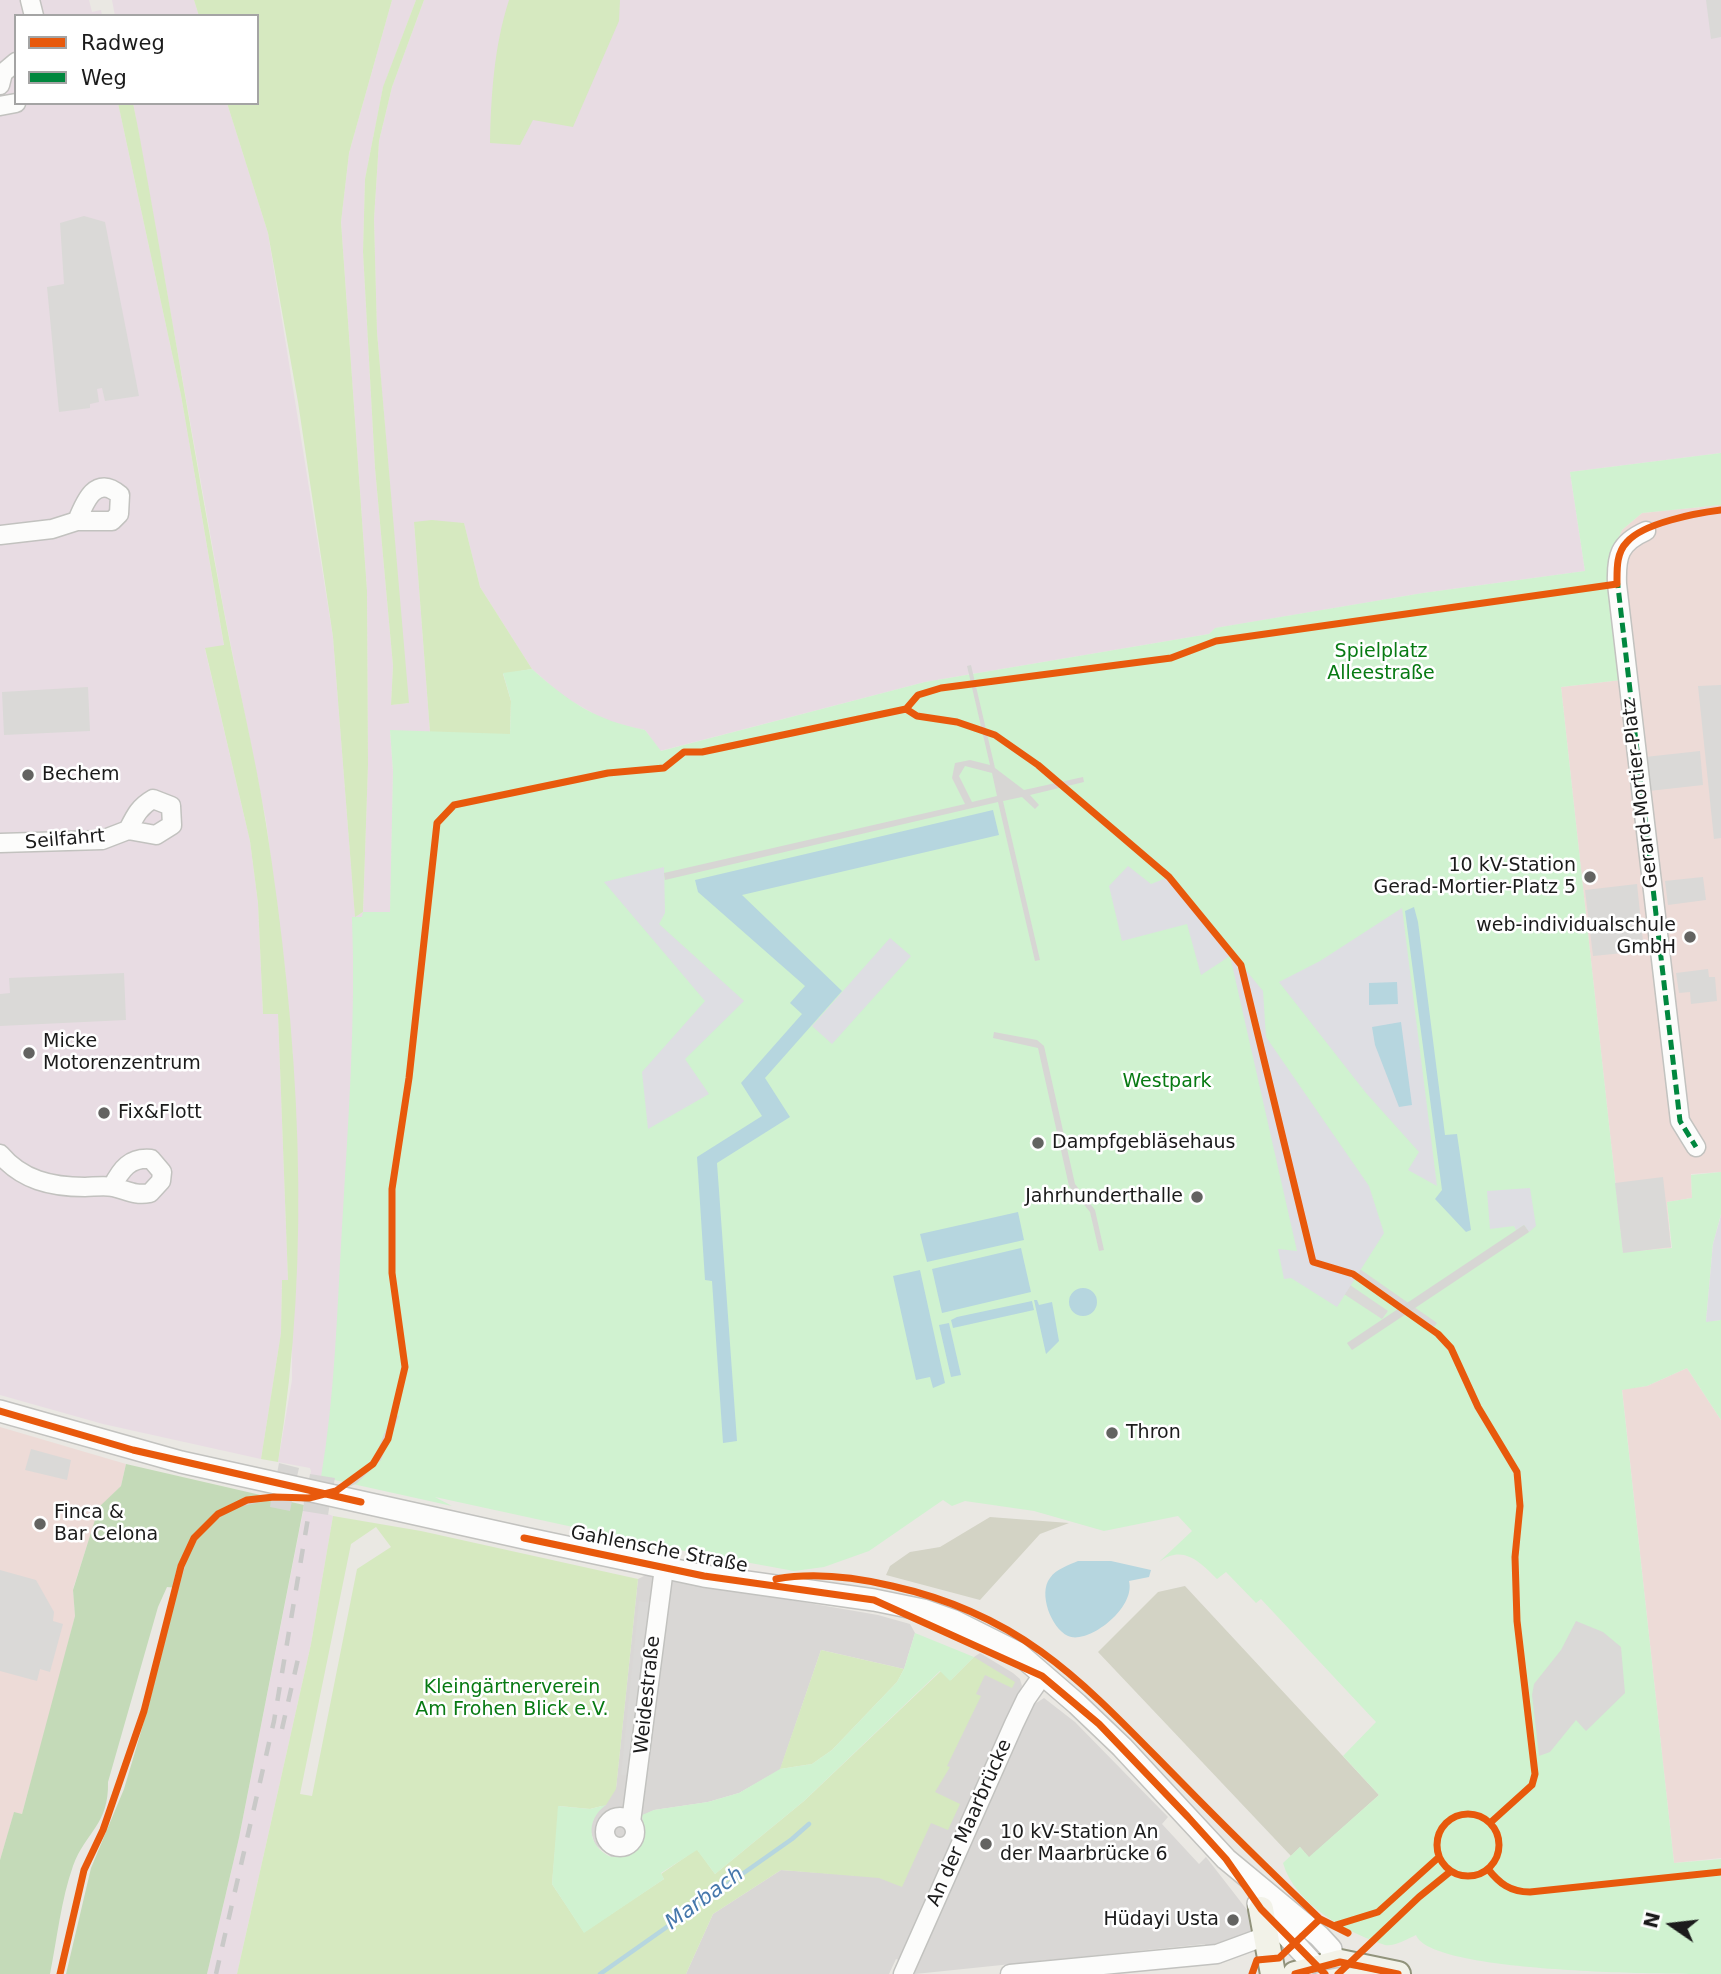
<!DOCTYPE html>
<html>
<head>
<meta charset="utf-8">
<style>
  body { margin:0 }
  #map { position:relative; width:1721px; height:1974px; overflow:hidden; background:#eae8e3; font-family:"DejaVu Sans",sans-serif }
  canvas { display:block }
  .legend { position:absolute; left:14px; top:14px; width:245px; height:91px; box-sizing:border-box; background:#fff; border:2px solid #a4a4a4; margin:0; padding:9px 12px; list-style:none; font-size:21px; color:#1b1b1b }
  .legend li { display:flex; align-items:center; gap:14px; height:35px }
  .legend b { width:35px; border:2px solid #a4a4a4 }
  .north { position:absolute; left:1637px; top:1890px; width:70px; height:70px; -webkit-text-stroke:5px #fff; paint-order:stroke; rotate:284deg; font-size:19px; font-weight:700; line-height:28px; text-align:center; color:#1b1b1b }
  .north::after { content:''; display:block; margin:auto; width:24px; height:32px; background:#1b1b1b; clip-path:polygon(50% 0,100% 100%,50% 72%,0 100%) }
</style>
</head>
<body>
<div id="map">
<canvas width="1721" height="1974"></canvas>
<ul class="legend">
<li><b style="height:9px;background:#e8590c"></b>Radweg</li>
<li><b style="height:9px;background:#00873e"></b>Weg</li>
</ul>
<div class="north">N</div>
</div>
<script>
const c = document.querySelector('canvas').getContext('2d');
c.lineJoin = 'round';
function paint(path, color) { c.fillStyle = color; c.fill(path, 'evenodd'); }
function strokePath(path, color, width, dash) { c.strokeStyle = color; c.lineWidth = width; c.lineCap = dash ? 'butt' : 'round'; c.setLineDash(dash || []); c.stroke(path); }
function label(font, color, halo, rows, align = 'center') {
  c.font = font + ' "DejaVu Sans",sans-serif'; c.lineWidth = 5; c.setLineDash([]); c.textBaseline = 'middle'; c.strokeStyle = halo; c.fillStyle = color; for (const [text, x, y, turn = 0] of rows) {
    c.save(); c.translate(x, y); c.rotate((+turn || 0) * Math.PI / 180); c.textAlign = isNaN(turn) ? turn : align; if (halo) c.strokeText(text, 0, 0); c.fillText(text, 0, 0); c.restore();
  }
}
paint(new Path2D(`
  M646 1575 878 1615 910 1624 915 1633 904 1669 821 1650 780 1770 739 1793 708 1802 654 1810 642 1816 645 1837 637 1850 620 1857H611L595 1845 590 1829 595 1814 616 1788 638 1579Z
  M980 1653 1013 1673 1020 1679 1022 1686 901 1961 896 1959 889 1974H686L713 1914 781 1870 864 1876 974 1657Z
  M1044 1698 1075 1722 1168 1817 1162 1824 1199 1864 1206 1857 1251 1915 1254 1928 1248 1934 1232 1942 1206 1947 1205 1944 915 1974 914 1970 1030 1707Z`), '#d9d7d5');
paint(new Path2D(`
  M1721 505V1172L1691 1174 1692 1198 1667 1202 1671 1248 1623 1252 1561 687 1621 680 1614 548 1622 530 1642 513Z
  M1687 1368 1721 1420V1858L1674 1863 1622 1389 1647 1386Z
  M0 1427 126 1464 121 1486 100 1507 91 1533 73 1589 75 1616 57 1687 22 1814 14 1813 0 1860Z`), '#eddbd7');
paint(new Path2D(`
  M0 0H89L92 12 101 10 102 16H16V103H118L181 395 224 646 205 649 250 841 258 903 263 1014 278 1013 288 1280 282 1281 281 1333 261 1459 103 1424 0 1395Z
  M112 0H194L199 16H115Z
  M392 0H416L383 88 365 179 363 252 375 468 393 666 391 705 408 703 377 332 374 219 379 141 392 87 424 0H1721V453L1570 472 1585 571 1423 593 1216 628 1209 634 925 682 660 751 645 730 612 724 564 697 532 669 480 587 464 523 414 522 430 732 390 731 393 771 390 934 328 1514 333 1516 311 1644 237 1974H207L239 1838 311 1471 310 1468 278 1462 292 1380 293 1059 285 969 266 821 224 611 133 103H227L268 233 333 637 355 916 363 912 368 765 367 591 341 222 349 153Z`), '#e8dce3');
paint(new Path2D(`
  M990 1517 1069 1523 1040 1534 980 1600 886 1575 890 1566 910 1552 940 1547Z
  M1185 1586 1379 1795 1309 1858 1300 1847 1291 1856 1098 1652 1158 1592Z`), '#d3d3c5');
paint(new Path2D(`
  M194 0H392L349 153 341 222 367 591 368 765 363 912 355 917 333 637 298 402 268 233 227 103H257V16H199Z
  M416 0H424L392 87 379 141 374 219 377 332 409 703 391 705 393 666 375 468 363 252 365 179 383 87Z
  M509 0H620L619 21 573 127 533 120 520 145 490 143C491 96 494 46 509 0Z
  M118 103H133L139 133C168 292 194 453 224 612 237 682 255 753 266 824 299 1035 313 1250 278 1462L261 1459 281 1333 282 1280H288L278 1014H263L258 903 250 841 205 648 224 645 181 395Z
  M432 520 464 523 480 587 532 669 503 674 511 701 510 735 430 732 414 522Z
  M333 1516 421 1531 638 1579 616 1789 606 1805 590 1809 559 1806 552 1884 584 1932 664 1879 661 1874 697 1849 715 1874 804 1801 941 1671 951 1680 974 1657 1015 1682 1012 1688 985 1675 976 1694 981 1696 947 1766 950 1767 935 1792 960 1804 948 1830 931 1823 902 1887 879 1878 781 1870 713 1914 686 1974H237L311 1644ZM376 1527 391 1547 357 1569 312 1796 300 1794 351 1544Z
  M821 1650 904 1669 897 1682 832 1750 812 1764 780 1769Z`), '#d6e9c0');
paint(new Path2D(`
  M126 1464 304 1505 239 1838 207 1974H66L91 1868 124 1789 148 1708 178 1588 167 1587 158 1607 108 1782C109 1825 86 1831 73 1866 61 1900 57 1939 50 1974H0V1860L14 1812 22 1814 75 1616 73 1590 99 1507 121 1486Z`), '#c4dab8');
paint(new Path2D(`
  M1721 453V505L1642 513 1622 530 1614 548 1621 680 1561 687 1623 1252 1672 1248 1667 1202 1692 1198 1691 1175 1721 1172V1214L1713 1244 1706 1321 1721 1320V1420L1687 1368 1647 1386 1622 1390 1674 1863 1721 1859V1974C1672 1974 1430 1974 1416 1935 1408 1939 1393 1947 1385 1945 1348 1933 1295 1905 1283 1863L1300 1847 1309 1857 1379 1795 1343 1756 1376 1722 1261 1599 1256 1603 1226 1572 1217 1579C1200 1562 1183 1544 1159 1562L1192 1531 1178 1516 1104 1531 1034 1511 965 1501 952 1506 943 1500 869 1551 824 1567 794 1571 674 1549 435 1497 452 1506 321 1477C335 1395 337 1311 342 1227 348 1124 356 1021 352 917H362L363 912H390L393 771 390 730 510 734 511 701 503 673 532 669C569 702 595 720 645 730L661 751 925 682 1209 634 1215 628 1423 593 1585 571 1570 472Z
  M915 1633 974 1657 950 1681 940 1671 804 1801 715 1874 697 1850 661 1873 664 1879 584 1933 552 1884 558 1806 590 1809 606 1805C585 1820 587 1846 611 1857L630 1855 645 1837 642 1815 654 1810 708 1802 739 1793 780 1769 812 1764 832 1750 897 1682 904 1669Z`), '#d0f2d0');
paint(new Path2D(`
  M1706 0H1721V37L1711 39Z
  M84 216 105 222 139 396 105 401 102 388 97 389 99 402 90 404V408L59 412 47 287 64 284 60 223Z
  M1721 685V838L1714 839 1698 686Z
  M88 687 90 731 4 735 2 692Z
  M1700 751 1703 785 1649 791 1645 757Z
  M1703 877 1706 900 1668 905 1665 881Z
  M1637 884 1644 951 1593 956 1585 890Z
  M1708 969 1709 977H1715L1717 1001 1691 1004 1690 992 1679 993 1676 973Z
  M124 973 126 1020 0 1026V994L10 993 9 978Z
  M1663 1177 1671 1247 1623 1253 1615 1183Z
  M1354 1265 1437 1323 1434 1327 1351 1270Z
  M1350 1285 1388 1311 1382 1319 1344 1294Z
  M31 1449 71 1460 67 1480 25 1470Z
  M0 1570 36 1580 54 1612 53 1621 63 1624 50 1672 40 1669 37 1681 0 1671Z
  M639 1601 657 1604 639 1777 621 1775Z
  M1576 1621 1603 1632 1621 1647 1625 1693 1586 1731 1576 1720 1550 1752 1539 1756 1532 1695 1534 1684 1561 1650Z`), '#dad9d7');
paint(new Path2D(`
  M1128 866 1151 884 1169 877 1263 991 1266 1037 1369 1186 1384 1233 1337 1307 1291 1278 1284 1279 1278 1249 1297 1251 1230 956 1201 975 1187 924 1122 941 1109 886Z
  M664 867 665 913 659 924 744 1001 685 1059 709 1094 648 1129 642 1072 705 1001 604 882Z
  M1402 908 1437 1186 1408 1170 1419 1152 1366 1093 1279 982 1320 961Z
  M890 938 911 956 832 1044 812 1026Z
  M1530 1188 1536 1226 1529 1232 1524 1225 1516 1230 1514 1226 1490 1229 1487 1191Z
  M1721 1215V1320L1706 1322 1713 1244Z`), '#dedee3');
paint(new Path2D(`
  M993 810 999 835 742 895 842 991 765 1078 790 1117 717 1163 737 1441 723 1443 712 1281 705 1280 697 1157 762 1116 741 1083 802 1014 790 1003 805 986 698 892 695 880Z
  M1414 907 1418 922 1445 1135 1457 1134 1471 1230 1466 1232 1435 1199 1442 1190 1405 911Z
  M1397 982 1398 1004 1369 1005V983Z
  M1401 1022 1412 1105 1399 1107 1375 1045 1372 1027Z
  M1018 1212 1024 1240 927 1262 920 1234Z
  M1021 1248 1031 1292 942 1313 932 1269Z
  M920 1270 945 1383 933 1388 930 1377 916 1380 893 1276Z
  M1069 1302a14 14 0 1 1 28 0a14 14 0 1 1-28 0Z
  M1034 1300H1037L1039 1305 1052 1302 1059 1341 1046 1354Z
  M1032 1301 1034 1310 953 1328 951 1320 957 1317Z
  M949 1323 961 1375 951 1377 939 1325Z
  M1078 1561H1111L1151 1570 1149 1577 1129 1581C1136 1608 1088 1645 1068 1636 1051 1628 1038 1593 1050 1578 1056 1569 1069 1565 1078 1561Z`), '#b6d6df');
paint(new Path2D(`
  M971 665 995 768 1024 790 1083 777 1084 782 1030 795 1039 805 1035 809 1022 797 1003 801 1040 960 1035 961 998 802 665 880 664 873 965 804 952 778 955 763 970 760 990 765 967 666ZM965 766 992 773 997 796 972 802 959 776Z
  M994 1032 1037 1040 1044 1046 1075 1184 1095 1210 1104 1250 1099 1251 1090 1212 1069 1186 1038 1048 993 1038Z
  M1524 1225 1529 1232 1352 1350 1347 1343Z
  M392 1414 399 1416 381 1460 357 1483 331 1496 328 1515 303 1511 304 1501H292L290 1511 270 1507 271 1500 233 1508 208 1526 197 1539 189 1553 179 1587 172 1586 178 1565 192 1536 217 1512 247 1498 273 1494 279 1463 299 1468 293 1494 306 1495 310 1474 335 1478 333 1488 350 1481 375 1457Z`), '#d7d6d4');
strokePath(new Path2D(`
  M600 1974 792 1839 809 1824`), '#b6d6df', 4.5);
const minor = new Path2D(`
  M30 0 34 16
  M0 85 3 73 16 62
  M0 106 16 103
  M1646 531C1619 543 1616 556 1617 584L1680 1121 1696 1147
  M0 535 52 529 77 521H112L119 514 120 495C96 474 85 501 77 521
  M0 843 102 840 128 830 156 835 172 825 171 806 153 799C139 807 135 816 128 830
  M0 1154C22 1180 51 1187 85 1187 93 1187 104 1185 113 1187 127 1190 134 1196 150 1193L161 1181 162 1172 151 1159C130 1157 121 1169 112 1187
  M605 1832a15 15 0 1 1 30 0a15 15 0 1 1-30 0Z
  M631 1822 664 1568
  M903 1974 1014 1724 1026 1699 1042 1676
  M1010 1974 1217 1954 1266 1936`);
const tertiary = new Path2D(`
  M0 1411 181 1462 524 1538 704 1576 874 1600 923 1610 954 1621 1018 1653 1077 1704 1122 1747 1226 1859 1319 1936 1331 1949 1332 1962
  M1258 1904 1316 1967`);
const secondary = new Path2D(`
  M1261 1909 1273 1974
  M1295 1974 1340 1962 1398 1974`);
strokePath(minor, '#c2c2bf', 21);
strokePath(tertiary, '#c2c2bf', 24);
strokePath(secondary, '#91937b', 28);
strokePath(minor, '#fcfcfb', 18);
strokePath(tertiary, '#fcfcfb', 21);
strokePath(secondary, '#f2f2e8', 24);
strokePath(new Path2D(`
  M1313 1974C1338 1963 1360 1967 1385 1974`), '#c9c9c8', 2);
strokePath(new Path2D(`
  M282 1729 300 1650
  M216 1974 274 1721 309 1512`), '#c9c9c8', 4.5, [14, 14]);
strokePath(new Path2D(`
  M1617 578 1680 1121 1696 1147`), '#00873e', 5, [10, 5]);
strokePath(new Path2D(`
  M906 709 917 716 957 722 995 735 1038 765 1169 877 1241 965 1313 1262 1353 1274 1438 1334 1451 1348 1478 1407 1517 1472 1520 1506 1515 1557 1517 1621 1535 1774 1532 1785 1490 1823
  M0 1411 133 1450 361 1502
  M524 1538 704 1576 874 1600 1042 1676 1099 1724 1188 1817 1226 1859 1261 1909 1325 1974
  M776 1579C814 1572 854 1577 892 1586 1027 1616 1087 1687 1180 1781 1226 1828 1273 1874 1320 1919L1348 1933
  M1437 1845a31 31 0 1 1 62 0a31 31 0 1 1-62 0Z
  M1488 1869C1499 1883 1510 1892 1530 1892L1721 1872
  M1336 1925 1378 1912 1439 1857
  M60 1974 84 1870 103 1830 144 1711 181 1566 194 1538 218 1514 247 1500 274 1497 309 1498 336 1491 373 1464 388 1439 405 1367 392 1273V1189L409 1078 437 823 454 805 608 773 664 768 684 752H702L906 709 918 695 941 688 1171 658 1216 641 1617 584C1617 570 1616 553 1627 542 1643 523 1697 513 1721 510
  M1252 1974 1257 1960 1279 1958 1320 1919
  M1295 1974 1340 1962 1398 1974
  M1338 1974 1419 1897 1451 1871`), '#e8590c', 7);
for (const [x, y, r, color] of [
  [28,775,7,"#636361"],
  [1590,877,7,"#636361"],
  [1690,937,7,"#636361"],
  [29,1053,7,"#636361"],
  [104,1113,7,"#636361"],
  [1038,1143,7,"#636361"],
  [1197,1197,7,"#636361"],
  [1112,1433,7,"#636361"],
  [40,1524,7,"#636361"],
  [986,1844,7,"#636361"],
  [1233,1920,7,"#636361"]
]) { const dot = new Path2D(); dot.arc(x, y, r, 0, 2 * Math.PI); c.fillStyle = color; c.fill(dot); strokePath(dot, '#fff', 2.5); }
label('19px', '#087a13', '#fff', [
  ["Spielplatz",1381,652],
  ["Alleestraße",1381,674],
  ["Westpark",1167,1082],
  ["Kleingärtnerverein",512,1688],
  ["Am Frohen Blick e.V.",512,1710]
]);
label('19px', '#1b1b1b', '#fff', [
  ["Bechem",42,775],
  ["10 kV-Station",1576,866,"right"],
  ["Gerad-Mortier-Platz 5",1576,888,"right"],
  ["web-individualschule",1676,926,"right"],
  ["GmbH",1676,948,"right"],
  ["Micke",43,1042],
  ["Motorenzentrum",43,1064],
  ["Fix&Flott",118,1113],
  ["Dampfgebläsehaus",1052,1143],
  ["Jahrhunderthalle",1183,1197,"right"],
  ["Thron",1126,1433],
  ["Finca &",54,1513],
  ["Bar Celona",54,1535],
  ["10 kV-Station An",1000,1833],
  ["der Maarbrücke 6",1000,1855],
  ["Hüdayi Usta",1219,1920,"right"]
], 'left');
label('19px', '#1b1b1b', '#fff', [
  ["Gerard-Mortier-Platz",1641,793,-97],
  ["Seilfahrt",65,840,-5],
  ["Gahlensche Straße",659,1550,11],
  ["Weidestraße",648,1695,-84],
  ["An der Maarbrücke",970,1823,-66]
]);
label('italic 21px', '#4678ac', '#fff', [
  ["Marbach",705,1899,-36]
]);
</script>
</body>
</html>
